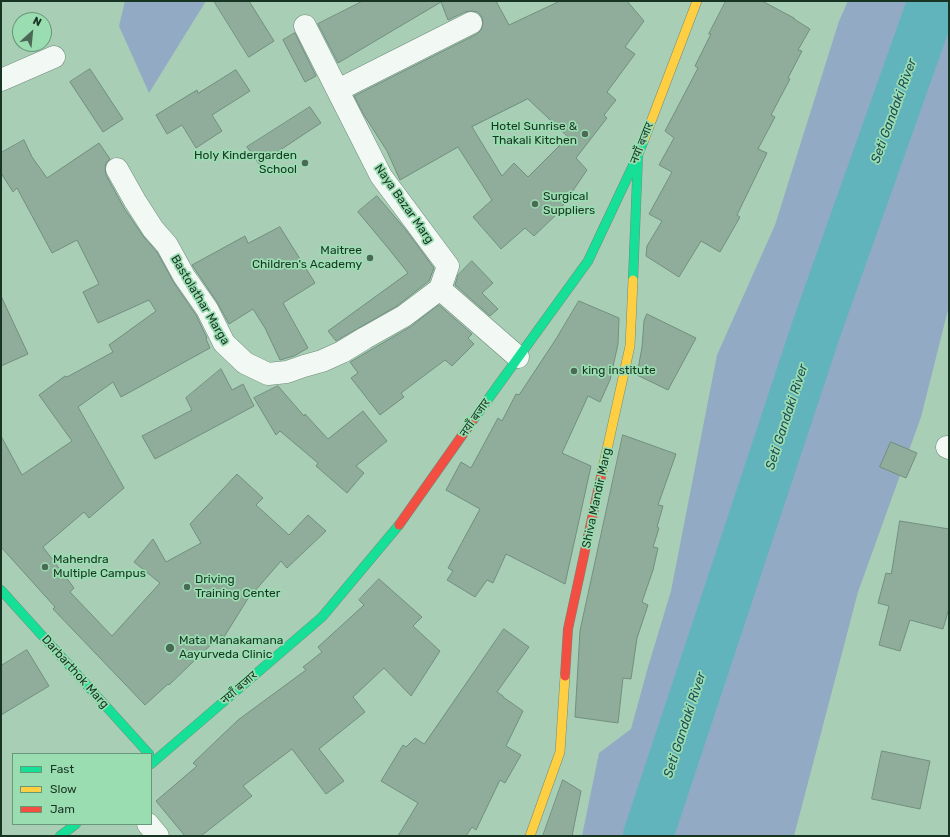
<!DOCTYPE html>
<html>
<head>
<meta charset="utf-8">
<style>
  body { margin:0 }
  #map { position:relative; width:950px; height:837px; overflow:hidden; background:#a9ceb6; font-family:Rubik,sans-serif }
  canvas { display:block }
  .frame { position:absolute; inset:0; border:2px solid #183423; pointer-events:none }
  .legend { position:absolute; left:12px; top:753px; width:140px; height:72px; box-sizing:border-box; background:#9addb1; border:1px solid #669978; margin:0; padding:5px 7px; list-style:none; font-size:12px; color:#183423 }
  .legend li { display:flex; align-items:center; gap:8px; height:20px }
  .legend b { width:20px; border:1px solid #669978 }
  .north { position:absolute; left:12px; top:12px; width:40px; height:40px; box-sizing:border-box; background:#9addb1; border:1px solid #669978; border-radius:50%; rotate:27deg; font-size:11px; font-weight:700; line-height:16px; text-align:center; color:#183423 }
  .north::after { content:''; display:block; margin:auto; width:14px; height:18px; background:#4b6a56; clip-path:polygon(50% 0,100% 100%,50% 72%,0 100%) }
</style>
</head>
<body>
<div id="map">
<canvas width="950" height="837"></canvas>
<div class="frame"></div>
<ul class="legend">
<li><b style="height:5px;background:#16e098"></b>Fast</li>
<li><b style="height:5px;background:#ffcf43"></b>Slow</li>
<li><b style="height:5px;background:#f24e42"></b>Jam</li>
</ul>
<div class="north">N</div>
</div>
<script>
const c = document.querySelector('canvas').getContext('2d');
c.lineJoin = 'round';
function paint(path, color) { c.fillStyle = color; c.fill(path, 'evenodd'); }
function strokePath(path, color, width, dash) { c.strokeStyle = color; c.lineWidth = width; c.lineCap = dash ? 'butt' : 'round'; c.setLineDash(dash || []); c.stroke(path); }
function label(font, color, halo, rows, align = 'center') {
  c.font = font + ' Rubik,"Noto Sans Devanagari",sans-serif'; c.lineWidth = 3.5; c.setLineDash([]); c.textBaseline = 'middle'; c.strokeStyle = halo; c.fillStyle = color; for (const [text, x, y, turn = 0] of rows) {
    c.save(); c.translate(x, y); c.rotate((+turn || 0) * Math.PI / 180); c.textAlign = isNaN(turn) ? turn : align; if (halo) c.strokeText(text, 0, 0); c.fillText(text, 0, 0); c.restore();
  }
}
paint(new Path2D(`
  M125 1H206L149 93 119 26Z
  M848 1H949V306L921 417 858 592 794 836H582L599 753 631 729 648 667 671 591 717 355 775 225 839 21Z`), '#92aac3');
strokePath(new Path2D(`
  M648 836 817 327 933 1`), '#62b4bc', 50);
const building = new Path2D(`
  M214 1H249L274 41 249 57Z
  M363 1H496L509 25 560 1H627L644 21 625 47 635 54 607 92 616 100 604 115 607 118 576 158 587 170 557 214 534 236 525 228 501 249 473 217 492 200 458 147 400 180 387 151 364 115 354 96 477 34 481 30 483 24 482 17 478 12 471 11 465 12 448 20 441 2 338 63 318 24ZM528 99 568 137 528 177 514 163 502 176 472 127Z
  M726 1H762L794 18V19L810 29 798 50 802 51 788 78 790 79 771 115 775 117 758 149 767 153 737 215 740 217 720 252 701 241 679 277 646 256 647 246 662 221 649 214 672 172 659 165 674 138 665 131 698 68 695 66 711 34H709Z
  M295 33 316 76 305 82 283 40Z
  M90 69 123 119 103 132 70 82Z
  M236 70 250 91 212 115 222 131 196 148 182 125 167 134 156 115 197 90 198 93Z
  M310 107 321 123 259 164 247 147Z
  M24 140 32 157 47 178 99 143 110 159 106 163 105 168 106 175 124 208 143 236 157 252 174 283 196 315 207 338 206 339 210 348 121 397 113 382 78 407 124 488 89 518 84 512 43 547 74 588 70 592 112 636 160 583 134 562 153 539 166 562 201 543 190 524 237 474 263 498 256 505 289 535 308 515 326 531 287 568 281 561 247 600 224 637 221 635 169 685 168 684 145 705 53 609 55 607 1 547V436L22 475 72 441 39 395 65 376 67 377 113 352 109 345 156 311 149 300 98 323 83 292 99 284 77 240 52 253 17 188 13 192 1 173V153Z
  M377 196 406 230 434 268 429 281 397 306 336 341 328 331 408 273 388 248 358 212Z
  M280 227 315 283 283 303 308 348 294 356 280 360 265 328 253 309 229 324 217 302 192 265 245 236 248 243Z
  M472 261 493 283 482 293 498 309 490 316 455 285 458 275Z
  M1 296 28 354 1 366Z
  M579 301 619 318 618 344 610 380 600 402 588 396 562 453 591 466 565 584 506 554 493 583 487 580 475 597 447 580 453 571 448 568 480 509 446 490 461 462 471 468 498 418 502 421 516 394 519 395 556 339Z
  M439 305 472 334 468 338 474 344 452 366 445 360 401 393 404 397 380 415 351 378 358 373 350 362 410 327Z
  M647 314 696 338 668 390 637 375 642 347 644 321Z
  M221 369 232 390 243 384 254 406 155 459 142 436 192 410 186 398Z
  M278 386 304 416 305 414 328 439 363 411 387 441 356 466 364 473 347 493 316 466 318 463 280 431 276 435 254 398Z
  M623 435 676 454 658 505 663 506 657 527 659 528 653 547 658 548 653 570 642 602 648 605 637 638 631 679 623 678 618 723 575 717 580 631Z
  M891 442 917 453 906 478 880 467Z
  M900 521 949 529V608L943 629 910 620 900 651 879 645 889 606 878 603 886 573 891 574Z
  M379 579 422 617 413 626 440 651 411 696 384 668 353 697 365 712 319 749 344 781 326 794 292 749 243 786 252 796 201 836H185L156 801 197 766 193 763 238 720 306 670 303 667 322 652 318 647 364 605 359 600Z
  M504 629 529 647 497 692 503 696V697L523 711 506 746 521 755 505 783 500 780 476 830 472 827 466 836H398L418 803 381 781 403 745 406 747 415 738 424 744Z
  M27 650 49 686 1 715V666Z
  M882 751 930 761 920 809 872 799Z
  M563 780 581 791 572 836H543Z`);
paint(building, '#8fad9a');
strokePath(building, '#718f7d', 1);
const street = new Path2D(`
  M305 26 381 176 448 266 440 289 518 357
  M1 80 54 57
  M338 90 471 23
  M117 169 135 201 153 229 167 245 184 276 207 309 224 343 245 363 268 374 287 372 304 366 322 361 342 352 365 338 404 316 440 289
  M947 447 949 448
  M148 824 158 836`);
const fast = new Path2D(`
  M633 280 638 155
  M473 420 588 261 638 155 644 140
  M1 590 149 754
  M151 764 322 617 399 525
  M60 836 76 824`);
const slow = new Path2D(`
  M644 140 697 1
  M602 472 630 346 633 280
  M530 836 560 752 565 676`);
const jam = new Path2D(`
  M399 525 473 420
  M565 676 568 629 602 472`);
strokePath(street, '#6e8b79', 23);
strokePath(fast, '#6e8b79', 10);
strokePath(slow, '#6e8b79', 10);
strokePath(jam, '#6e8b79', 10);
strokePath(street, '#f2f8f4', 22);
strokePath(fast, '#16e098', 9);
strokePath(slow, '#ffcf43', 9);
strokePath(jam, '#f24e42', 9);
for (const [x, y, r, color] of [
  [585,134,4,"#4b6a56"],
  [305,163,4,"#4b6a56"],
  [535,204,4,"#4b6a56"],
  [370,258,4,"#4b6a56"],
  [574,371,4,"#4b6a56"],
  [45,567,4,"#4b6a56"],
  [187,587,4,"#4b6a56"],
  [170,648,5,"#4b6a56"]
]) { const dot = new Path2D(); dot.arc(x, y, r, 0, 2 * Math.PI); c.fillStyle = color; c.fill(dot); strokePath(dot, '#9addb1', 1.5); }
label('12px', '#183423', '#9addb1', [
  ["Hotel Sunrise &",577,127,"right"],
  ["Thakali Kitchen",577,141,"right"],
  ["Holy Kindergarden",297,156,"right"],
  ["School",297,170,"right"],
  ["Surgical",543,197],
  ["Suppliers",543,211],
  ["Maitree",362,251,"right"],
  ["Children's Academy",362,265,"right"],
  ["king institute",582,371],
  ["Mahendra",53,560],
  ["Multiple Campus",53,574],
  ["Driving",195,580],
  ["Training Center",195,594],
  ["Mata Manakamana",179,641],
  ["Aayurveda Clinic",179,655]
], 'left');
label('12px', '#183423', '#9addb1', [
  ["नयाँ बजार",642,143,-68],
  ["Naya Bazar Marg",404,204,55],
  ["Bastolathar Marga",200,300,59],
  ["नयाँ बजार",475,418,-55],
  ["Shiva Mandir Marg",597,498,-78],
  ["Darbarthok Marg",75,672,48],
  ["नयाँ बजार",239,688,-41]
]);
label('italic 13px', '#214d57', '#9addb1', [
  ["Seti Gandaki River",894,111,-70],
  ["Seti Gandaki River",787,417,-72],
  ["Seti Gandaki River",685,725,-72]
]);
</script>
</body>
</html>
